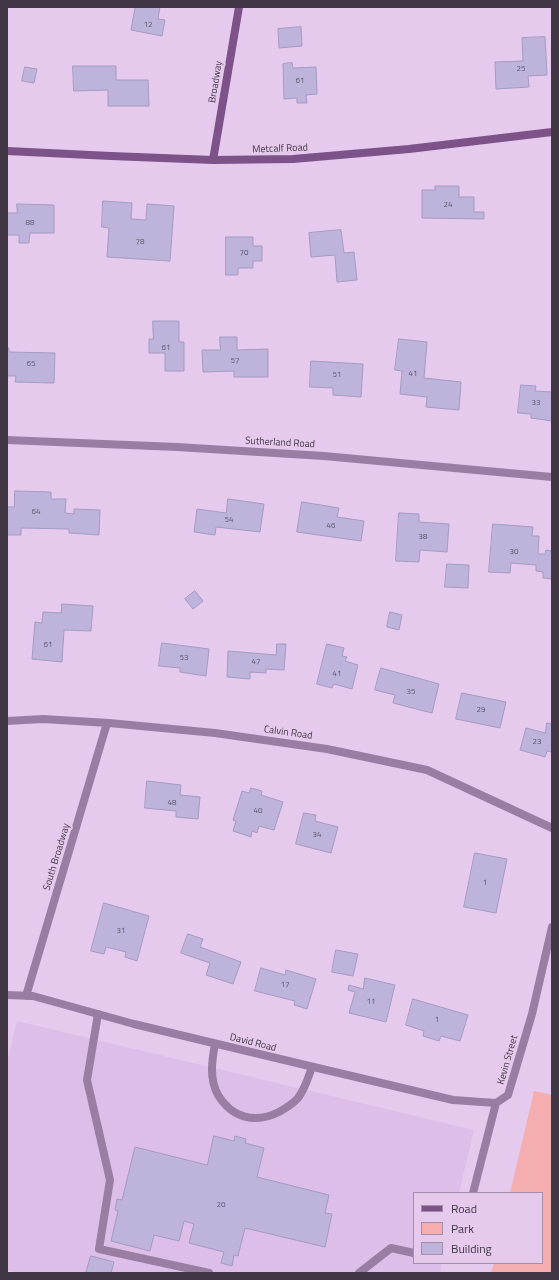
<!DOCTYPE html>
<html>
<head>
<meta charset="utf-8">
<style>
  body { margin:0 }
  #map { position:relative; width:559px; height:1280px; overflow:hidden; background:#e5caee; font-family:"Titillium Web",sans-serif }
  canvas { display:block }
  .frame { position:absolute; inset:0; border:8px solid #413644; pointer-events:none }
  .legend { position:absolute; left:413px; top:1192px; width:130px; height:72px; box-sizing:border-box; background:#e5caee; border:1px solid #a38faa; margin:0; padding:5px 7px; list-style:none; font-size:12px; color:#413644 }
  .legend li { display:flex; align-items:center; gap:8px; height:20px }
  .legend b { width:20px; border:1px solid #a38faa }
</style>
</head>
<body>
<div id="map">
<canvas width="559" height="1280"></canvas>
<div class="frame"></div>
<ul class="legend">
<li><b style="height:5px;background:#7c5289"></b>Road</li>
<li><b style="height:11px;background:#f4aeb0"></b>Park</li>
<li><b style="height:11px;background:#beb3db"></b>Building</li>
</ul>
</div>
<script>
const c = document.querySelector('canvas').getContext('2d');
c.lineJoin = 'round';
function paint(path, color) { c.fillStyle = color; c.fill(path, 'evenodd'); }
function strokePath(path, color, width, dash) { c.strokeStyle = color; c.lineWidth = width; c.lineCap = dash ? 'butt' : 'round'; c.setLineDash(dash || []); c.stroke(path); }
function label(font, color, halo, rows, align = 'center') {
  c.font = font + ' "Titillium Web",sans-serif'; c.lineWidth = 4; c.setLineDash([]); c.textBaseline = 'middle'; c.strokeStyle = halo; c.fillStyle = color; for (const [text, x, y, turn = 0] of rows) {
    c.save(); c.translate(x, y); c.rotate((+turn || 0) * Math.PI / 180); c.textAlign = isNaN(turn) ? turn : align; if (halo) c.strokeText(text, 0, 0); c.fillText(text, 0, 0); c.restore();
  }
}
paint(new Path2D(`
  M17 1021 474 1130 459 1193H414V1263H442L440 1273H18L7 1270V1063Z`), '#ddbee8');
paint(new Path2D(`
  M534 1091 552 1095V1273H491L494 1263H542V1193H510Z`), '#f4aeb0');
const building = new Path2D(`
  M132 7H160L158 19 165 20 162 36 131 30 135 8Z
  M301 27 302 46 279 48 278 29Z
  M545 37 547 75 528 76 529 87 496 89 495 62 523 61 522 38Z
  M292 63 293 68 316 67 317 94 306 95 307 103H297V98L284 99 283 64Z
  M73 66H116V80H148L149 106H108V90L74 91Z
  M25 67 37 69 34 83 22 81Z
  M435 186H459V197H474V212H484V219L422 218V190H435Z
  M103 201 132 203 131 219 146 220 147 204 174 206 170 261 107 257 109 228 102 227Z
  M17 204 54 205V233H30L29 243H19V235H7V213H17Z
  M341 230 344 253 354 252 357 280 337 282 335 255 311 257 309 233Z
  M226 237H253V246H262V261H253V268H238V275H226Z
  M153 321H179V342H184V371H165V353H149V339H153Z
  M220 337H237V350L268 349V377H234V371L203 372 202 350H220Z
  M399 339 427 342 424 378 461 382 459 410 426 407 427 397 400 394 402 371 395 370Z
  M7 348H9V352L55 353 54 383 15 382 16 376H7Z
  M311 361 363 364 361 397 333 395V388L310 387Z
  M521 385 536 386 535 391 552 392V421L531 418V414L518 413Z
  M15 491 51 492V499H66L65 513 74 514V509L100 510 99 535 69 533V529L21 528V535H7V507H14Z
  M228 499 264 504 260 532 216 527 215 535 194 532 197 509 226 513Z
  M302 502 339 508 337 517 364 521 361 541 297 532Z
  M399 513 419 514V522L449 524 447 552 420 550 419 562 396 561Z
  M493 524 533 527 532 536H539L538 554H545L546 550 552 551V579L543 578V572L536 571V565L511 563 510 573 489 572Z
  M447 564 469 565 468 588 445 587Z
  M195 591 203 601 193 609 185 599Z
  M62 604 93 606 91 631 64 630 62 662 32 659 35 622 42 623 43 612 61 613Z
  M390 612 402 615 399 630 387 627Z
  M162 643 209 649 206 676 180 672V668L159 666Z
  M277 644H286L284 670 266 669V673L250 672V679L227 677 228 651 276 655Z
  M327 644 344 648 342 656 347 657 345 661 358 665 352 689 334 684 332 688 317 684Z
  M381 668 439 684 432 713 393 703 395 695 375 690Z
  M462 693 506 702 500 728 456 719Z
  M547 723 552 724V752L547 751 545 757 520 750 526 728 545 733Z
  M147 781 181 785 180 795 200 797 198 819 176 817V811L145 808Z
  M251 788 262 791 261 795 283 802 274 830 259 826 257 833 252 831 251 837 233 831 236 821 233 820 242 791 249 793Z
  M304 813 316 815 315 821 338 827 331 853 296 844Z
  M475 853 507 859 496 913 464 907Z
  M104 903 149 916 137 961 125 957 126 952 106 947 104 954 91 951Z
  M188 934 203 939 200 947 241 962 233 984 206 975 210 963 181 953Z
  M336 950 358 954 353 976 332 972Z
  M261 968 285 975 286 970 316 979 307 1009 294 1005 295 1001 255 991Z
  M365 978 395 985 386 1022 349 1013 355 992 348 990 349 985 363 989Z
  M413 999 468 1015 460 1041 441 1036 439 1041 423 1036 424 1031 406 1025Z
  M214 1136 234 1141 235 1136 246 1139 245 1143 264 1148 257 1177 329 1195 325 1213 332 1214 325 1247 245 1228 238 1256 234 1255 232 1266 221 1263 224 1252 189 1243 194 1224 184 1221 179 1241 154 1235 150 1251 111 1241 118 1211 115 1210 117 1199 122 1200 135 1147 207 1165Z
  M91 1256 114 1262 111 1273H86Z`);
paint(building, '#beb3db');
strokePath(building, '#a49ac0', 1);
strokePath(new Path2D(`
  M98 1014 87 1080 110 1180 99 1249 209 1273
  M215 1044C212 1060 209 1079 218 1095 232 1118 255 1124 279 1112 286 1108 293 1104 298 1098 305 1089 308 1078 312 1067
  M359 1273 391 1248 414 1253`), '#9a7da3', 8);
strokePath(new Path2D(`
  M7 440 177 447 324 456 552 477
  M7 721 43 719 109 723 215 733 327 749 427 770 552 828
  M7 995 33 996 134 1024 301 1064 453 1100 496 1103
  M26 996 107 723
  M473 1193 496 1103 508 1095 532 1014 552 927`), '#9a7da3', 8);
strokePath(new Path2D(`
  M7 151 111 156 213 160 293 159 409 149 552 132
  M213 160 239 7`), '#7c5289', 8);
label('8px', '#60556a', null, [
  ["12",148,25],
  ["25",521,69],
  ["61",300,81],
  ["24",448,205],
  ["88",30,223],
  ["78",140,242],
  ["70",244,253],
  ["61",166,348],
  ["57",235,361],
  ["65",31,364],
  ["41",413,374],
  ["51",337,375],
  ["33",536,403],
  ["64",36,512],
  ["54",229,520],
  ["46",331,526],
  ["38",423,537],
  ["30",514,552],
  ["61",48,645],
  ["53",184,658],
  ["47",256,662],
  ["41",337,674],
  ["35",411,692],
  ["29",481,710],
  ["23",537,742],
  ["48",172,803],
  ["40",258,811],
  ["34",317,835],
  ["1",485,883],
  ["31",121,931],
  ["17",285,985],
  ["11",371,1002],
  ["1",437,1020],
  ["20",221,1205]
]);
label('10px', '#413644', '#e5caee', [
  ["Broadway",216,82,-81],
  ["Metcalf Road",280,149,-2],
  ["Sutherland Road",280,443,3],
  ["Calvin Road",288,733,8],
  ["South Broadway",57,857,-73],
  ["David Road",253,1043,14],
  ["Kevin Street",508,1060,-74]
]);
</script>
</body>
</html>
